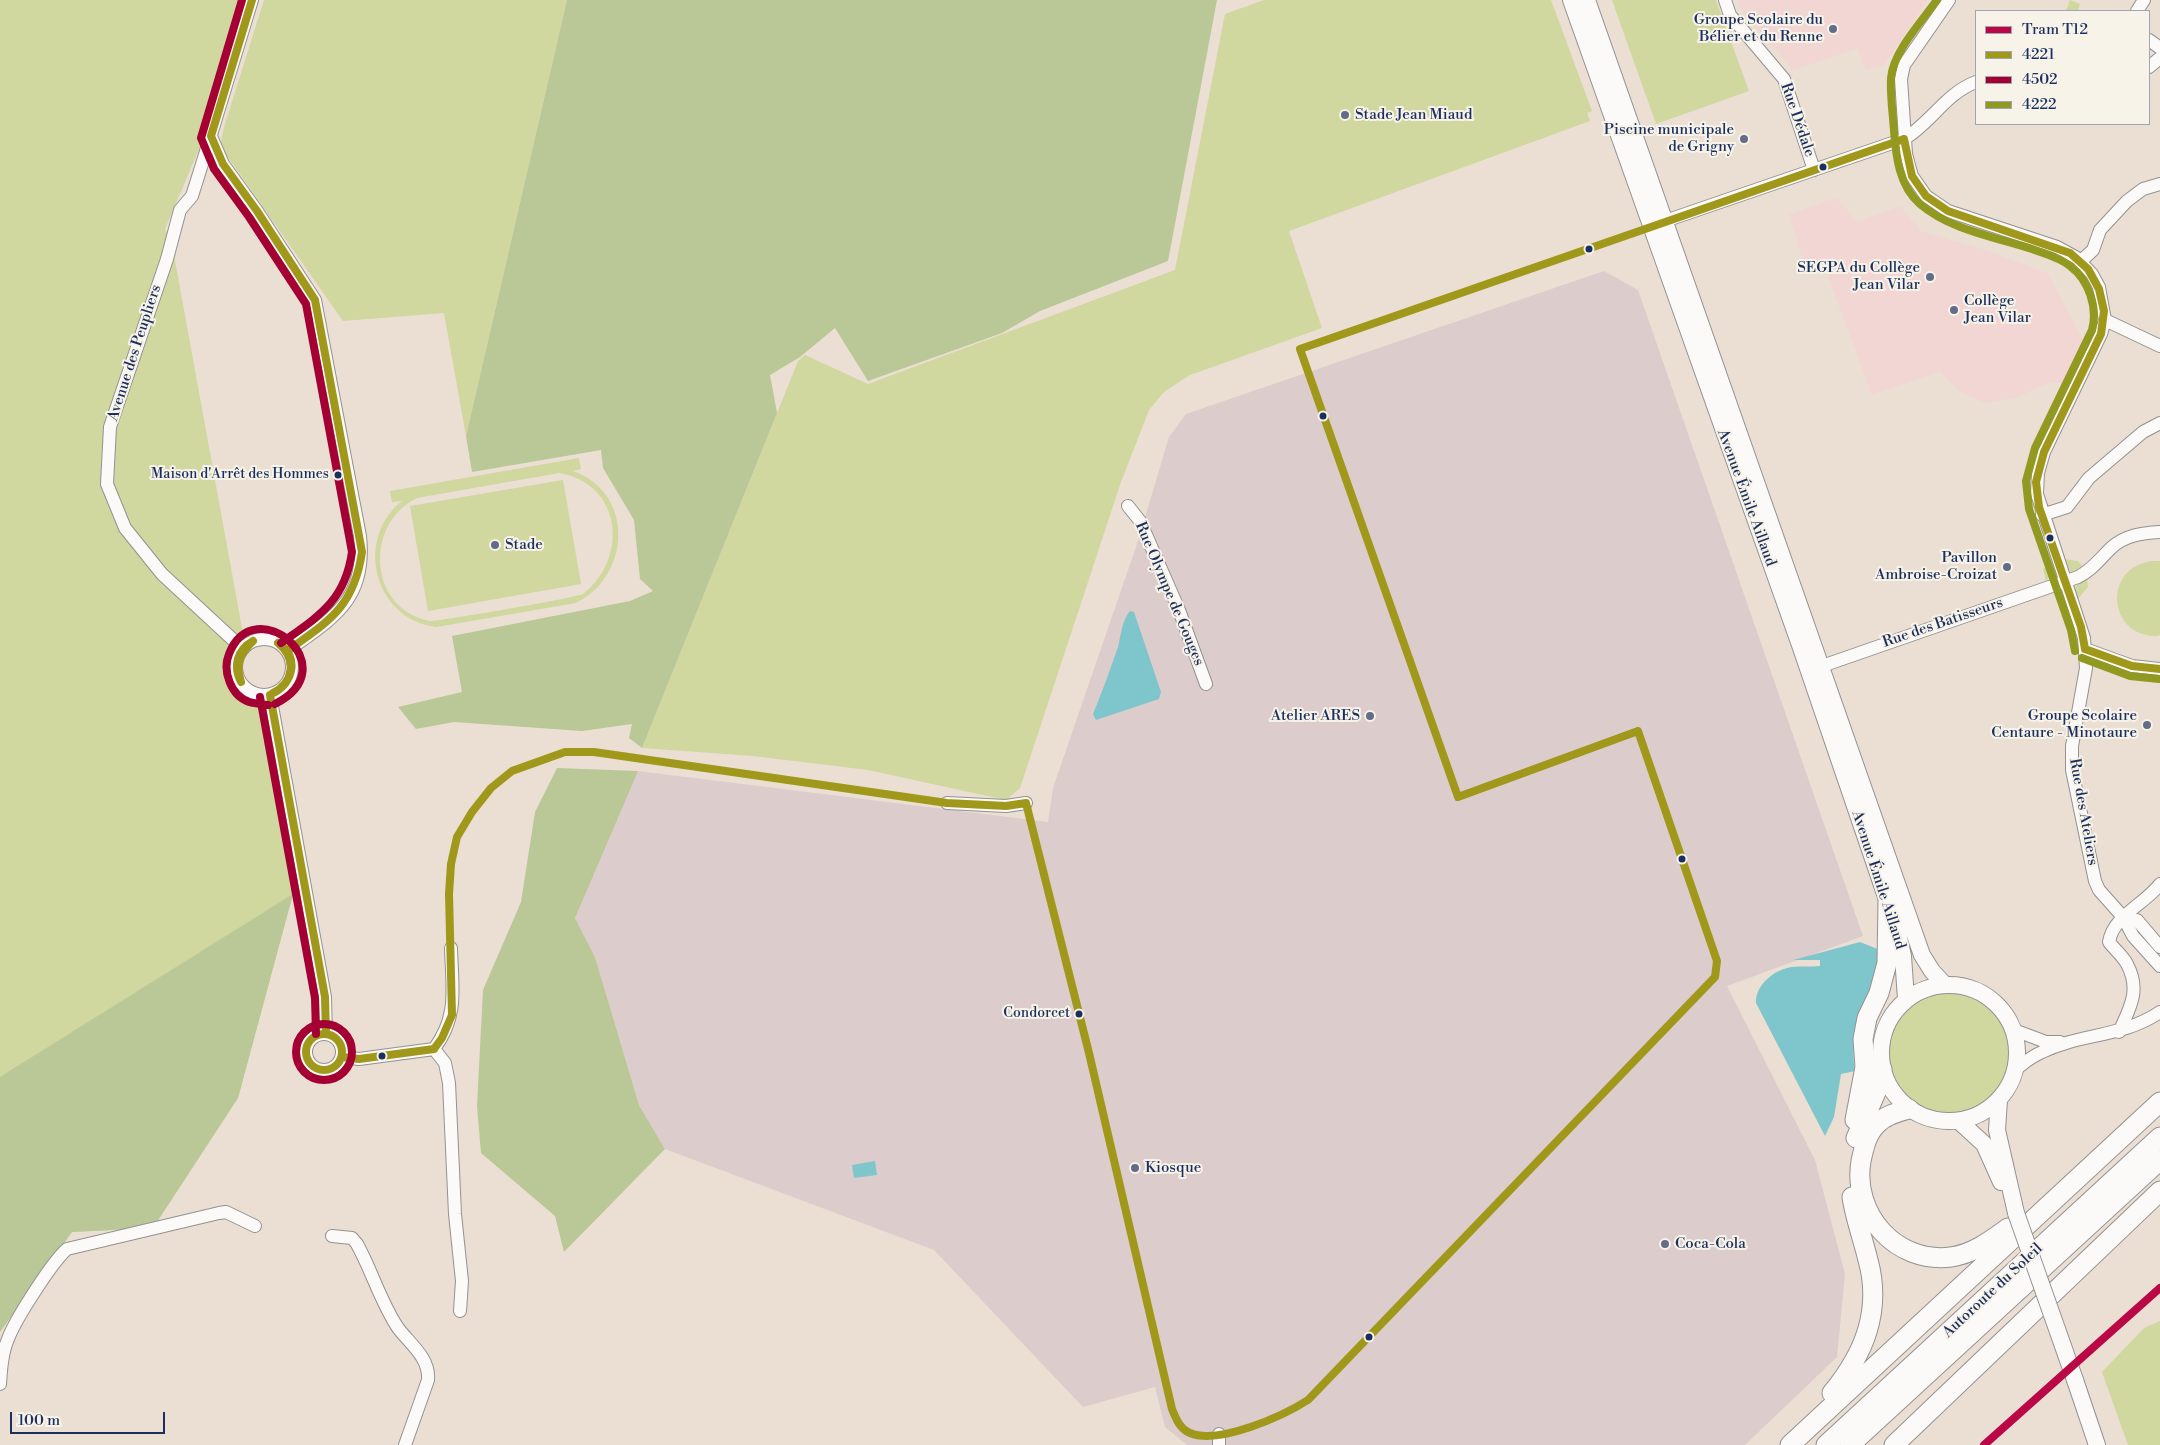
<!DOCTYPE html>
<html>
<head>
<meta charset="utf-8">
<style>
  body { margin:0 }
  #map { position:relative; width:2160px; height:1445px; overflow:hidden; background:#eadfd2; font-family:"Libre Bodoni",serif }
  canvas { display:block }
  .legend { position:absolute; left:1975px; top:10px; width:175px; height:115px; box-sizing:border-box; background:#f7f3e8; border:1px solid #9fa5b1; margin:0; padding:6px 9px; list-style:none; font-size:15px; color:#1b2f5e }
  .legend li { display:flex; align-items:center; gap:10px; height:25px }
  .legend b { width:25px; border:1px solid #9fa5b1 }
  .scale { position:absolute; left:10px; top:1412px; width:155px; height:22px; box-sizing:border-box; border:2px solid #1b2f5e; border-top:0; padding-left:6px; font-size:15px; line-height:18px; white-space:nowrap; color:#1b2f5e; -webkit-text-stroke:4px #f7f3e8; paint-order:stroke }
</style>
</head>
<body>
<div id="map">
<canvas width="2160" height="1445"></canvas>
<ul class="legend">
<li><b style="height:6px;background:#b90845"></b>Tram T12</li>
<li><b style="height:6px;background:#a0981a"></b>4221</li>
<li><b style="height:6px;background:#a40034"></b>4502</li>
<li><b style="height:6px;background:#929921"></b>4222</li>
</ul>
<div class="scale">100 m</div>
</div>
<script>
const c = document.querySelector('canvas').getContext('2d');
c.lineJoin = 'round';
function paint(path, color) { c.fillStyle = color; c.fill(path, 'evenodd'); }
function strokePath(path, color, width, dash) { c.strokeStyle = color; c.lineWidth = width; c.lineCap = dash ? 'butt' : 'round'; c.setLineDash(dash || []); c.stroke(path); }
function label(font, color, halo, rows, align = 'center') {
  c.font = font + ' "Libre Bodoni",serif'; c.lineWidth = 4; c.setLineDash([]); c.textBaseline = 'middle'; c.strokeStyle = halo; c.fillStyle = color; for (const [text, x, y, turn = 0] of rows) {
    c.save(); c.translate(x, y); c.rotate((+turn || 0) * Math.PI / 180); c.textAlign = isNaN(turn) ? turn : align; if (halo) c.strokeText(text, 0, 0); c.fillText(text, 0, 0); c.restore();
  }
}
paint(new Path2D(`
  M1738 0H1928L1884 65 1866 70 1858 48 1794 70 1741 10Z
  M1836 198 1858 222 1900 206 1921 231 1992 252 2048 274 2086 345 2067 384 2051 382 2015 398 1984 403 1959 391 1940 372 1872 395 1825 268 1807 274 1789 214Z`), '#f1d6d3');
paint(new Path2D(`
  M1604 271 1638 290 1863 936 1727 986 1815 1160 1845 1274 1837 1357 1745 1445H1187L1165 1427 1155 1387 1083 1407 934 1250 665 1149 639 1105 595 957 575 918 628 779 638 771 1048 822 1053 788 1137 544 1169 437 1186 414Z`), '#dcc');
paint(new Path2D(`
  M0 0H247L208 128 165 229 172 244 244 639 232 661 236 687 261 705 293 894 238 1098 153 1228 72 1232 0 1332Z
  M264 0H567L466 436 444 313 343 321 225 153 221 142 224 127Z
  M1264 0H1551L1592 111 1587 113 1590 121 1289 231 1322 328 1190 375 1164 392 1149 410 1121 482 1020 788 1006 800 868 770 753 756 642 748 798 361 805 355 868 384 1175 270 1225 14Z
  M1612 0H1716L1749 91 1656 124Z
  M2070 0 2080 4 2078 11H2066Z
  M579 458 581 469 573 471C635 493 631 576 576 603L436 627C374 619 354 539 402 501L392 502 390 491ZM559 473C621 483 630 557 583 594 574 598 437 622 429 621 368 608 364 524 417 498Z
  M563 480 581 584 428 611 410 506Z
  M2064 559 2078 561 2083 567 2075 573 2071 572Z
  M2151 561H2160V635L2158 636C2109 638 2101 569 2151 561Z
  M2053 563 2051 575 2046 581 2043 569Z
  M2087 578 2088 587 2078 599 2075 591 2076 585Z
  M1887 1055a62 62 0 1 1 124 0a62 62 0 1 1-124 0Z
  M2160 1321V1445H2128L2102 1372 2144 1328Z`), '#d0d79f');
paint(new Path2D(`
  M567 0H1217L1168 261 1040 311 1002 333 868 381 835 328 800 357 770 375 777 413 642 748 629 738 632 724 582 731 454 722 416 729 398 707 462 692 452 636 630 601 653 591 640 579 634 520 603 468 601 450 472 472 466 436Z
  M557 768 638 771 575 918 595 957 639 1105 665 1149 564 1252 555 1216 481 1153 477 1106 483 990 521 902 535 812Z
  M293 894 238 1098 153 1228 72 1232 0 1332V1077Z`), '#bac797');
paint(new Path2D(`
  M1130 611 1134 612 1161 692 1159 699 1096 720 1093 714C1102 692 1110 670 1118 647 1121 635 1122 620 1130 611Z
  M1860 942 1880 950C1880 958 1881 969 1878 977 1864 1019 1849 1020 1855 1071L1841 1074 1834 1117 1825 1136 1756 1003C1755 985 1775 969 1792 967 1801 966 1811 967 1820 966V960H1793Z
  M875 1161 877 1175 854 1178 852 1165Z`), '#7ec6cc');
const minor = new Path2D(`
  M1725 0 1730 15 1784 79 1814 170
  M1949 0 1904 65 1901 79 1906 154 1912 176 1926 196 1948 211 2057 247 2077 258 2092 274 2099 287 2105 320 2101 334 2044 452 2038 473 2037 494 2084 638 2086 668 2072 746V770L2095 881 2099 890 2123 917 2133 936 2160 966
  M2137 11 2144 0
  M2149 40 2160 48
  M2149 67 2160 58
  M211 136 223 164 257 211 315 300 360 536C367 600 333 618 287 651
  M1665 221 1904 139C1931 123 1946 93 1976 82
  M2081 261 2093 250 2100 230 2127 201 2143 189 2160 184
  M2105 320 2160 346
  M1128 506 1140 521 1179 610 1206 684
  M2042 515 2067 507 2089 478 2143 432 2160 423
  M236 667a28 28 0 1 1 56 0a28 28 0 1 1-56 0Z
  M243 649 162 574 125 528 107 484 110 427 167 259 180 210 192 196 203 161 252 0
  M2085 649 2132 666 2160 669
  M1822 666 2078 577C2092 570 2100 559 2111 548 2125 535 2142 533 2160 532
  M270 695 325 997 326 1034
  M947 803 1006 806 1026 803
  M2123 917 2137 920 2160 947
  M2014 1030 2046 1042H2060
  M2119 1032C2130 1008 2141 990 2127 964 2123 956 2115 950 2109 942 2113 916 2145 904 2160 884
  M306 1052a18 18 0 1 1 36 0a18 18 0 1 1-36 0Z
  M434 1049 445 1063 449 1083 455 1214 462 1281 460 1311
  M434 1049C459 1016 452 987 451 948
  M342 1057 359 1059 434 1049
  M2016 1069C2024 1063 2032 1056 2042 1052 2081 1033 2121 1038 2160 1012
  M332 1236 352 1238 357 1244C372 1271 381 1303 398 1328 410 1344 430 1358 428 1380L405 1445
  M0 1384C1 1369 2 1353 8 1339 15 1320 52 1262 67 1249L219 1213 226 1212 255 1226
  M1219 1434V1445`);
const major = new Path2D(`
  M1571 0 1800 645 1897 929 1903 956 1906 999
  M1587 0 1922 955 1932 971 1945 985
  M1881 1053a68 68 0 1 1 136 0a68 68 0 1 1-136 0Z
  M1999 1100 1997 1130 2016 1213
  M1960 1122 1984 1144 2001 1182
  M2075 1380 2097 1445`);
const highway = new Path2D(`
  M1909 1109C1898 1112 1886 1115 1878 1123 1867 1133 1864 1147 1861 1161 1852 1214 1896 1264 1951 1257 1973 1254 1990 1241 2008 1228
  M1855 1120 1865 1067 1863 1039 1867 1018 1879 993 1887 963 1888 902
  M1856 1138 1877 1090 1882 1069
  M1832 1393C1864 1354 1882 1311 1868 1260 1863 1239 1855 1218 1852 1197
  M1790 1445 2160 1102
  M1826 1445 2160 1137
  M1850 1445 2160 1160
  M1894 1445 2160 1191`);
strokePath(minor, '#939192', 14);
strokePath(major, '#939192', 18);
strokePath(highway, '#939192', 21);
strokePath(minor, '#fcfaf8', 12);
strokePath(major, '#fcfaf8', 16);
strokePath(highway, '#fcfaf8', 19);
const majorBridge = new Path2D(`
  M2016 1213 2075 1380`);
strokePath(majorBridge, '#939192', 18, []);
strokePath(majorBridge, '#fcfaf8', 16);
strokePath(new Path2D(`
  M252 0 211 136 223 164 257 211 315 300 362 552C354 607 329 621 287 651
  M1904 139 1912 176 1926 196 1948 211 2070 253 2088 269 2099 289 2104 311 2101 334 2044 452 2036 482 2039 507 2081 627 2085 649
  M1300 349 1904 139
  M1300 349 1458 797
  M2085 649 2132 666 2160 669
  M241 682C233 666 237 650 253 641
  M241 682C235 665 240 653 253 641
  M273 693C294 682 297 659 278 643
  M273 693C293 684 300 656 278 643
  M270 695 325 997 326 1034
  M1458 797 1638 731
  M1026 803 1089 1053 1172 1409C1176 1419 1180 1429 1190 1433 1219 1445 1283 1416 1308 1400L1715 977 1717 961 1638 731
  M306 1052a18 18 0 1 1 36 0a18 18 0 1 1-36 0Z
  M434 1049 442 1038 452 1015 449 894 451 864 457 837 472 812 491 788 512 771 565 752H594L947 803 1006 806 1026 803
  M342 1057 359 1059 434 1049`), '#a0981a', 8);
strokePath(new Path2D(`
  M242 0 201 138 214 169 249 217 306 304 352 552C345 601 319 616 281 643
  M260 697 315 998 316 1034
  M268 705C262 704 256 704 249 702 231 696 222 671 229 654 254 589 349 667 275 704
  M296 1052a28 28 0 1 1 56 0a28 28 0 1 1-56 0Z`), '#a40034', 8);
strokePath(new Path2D(`
  M1937 0C1922 21 1893 52 1891 78 1890 95 1893 114 1894 131 1896 156 1899 186 1920 204 1950 230 1996 237 2032 249 2045 254 2059 257 2070 266 2089 280 2098 308 2092 330L2035 448 2026 481 2029 509 2071 630 2075 651
  M2082 658 2130 676 2159 679`), '#929921', 8);
strokePath(new Path2D(`
  M1984 1445 2160 1288`), '#b90845', 8);
for (const [x, y, r, color] of [
  [1833,29,5,"#636d87"],
  [1345,115,5,"#636d87"],
  [1744,139,5,"#636d87"],
  [1823,167,4.5,"#1b2f5e"],
  [1589,249,4.5,"#1b2f5e"],
  [1930,277,5,"#636d87"],
  [1954,310,5,"#636d87"],
  [1323,416,4.5,"#1b2f5e"],
  [338,475,4.5,"#1b2f5e"],
  [2050,538,4.5,"#1b2f5e"],
  [495,545,5,"#636d87"],
  [2007,567,5,"#636d87"],
  [1370,716,5,"#636d87"],
  [2147,725,5,"#636d87"],
  [1682,859,4.5,"#1b2f5e"],
  [1079,1014,4.5,"#1b2f5e"],
  [382,1056,4.5,"#1b2f5e"],
  [1135,1168,5,"#636d87"],
  [1665,1244,5,"#636d87"],
  [1369,1337,4.5,"#1b2f5e"]
]) { const dot = new Path2D(); dot.arc(x, y, r, 0, 2 * Math.PI); c.fillStyle = color; c.fill(dot); strokePath(dot, '#f7f3e8', 2); }
label('14px', '#1b2f5e', '#f7f3e8', [
  ["Maison d'Arrêt des Hommes",329,475],
  ["Condorcet",1070,1014]
], 'right');
label('15px', '#1b2f5e', '#f7f3e8', [
  ["Groupe Scolaire du",1823,20],
  ["Bélier et du Renne",1823,37],
  ["Stade Jean Miaud",1355,115,"left"],
  ["Piscine municipale",1734,130],
  ["de Grigny",1734,147],
  ["SEGPA du Collège",1920,268],
  ["Jean Vilar",1920,285],
  ["Collège",1964,301,"left"],
  ["Jean Vilar",1964,318,"left"],
  ["Stade",505,545,"left"],
  ["Pavillon",1997,558],
  ["Ambroise-Croizat",1997,575],
  ["Atelier ARES",1360,716],
  ["Groupe Scolaire",2137,716],
  ["Centaure - Minotaure",2137,733],
  ["Kiosque",1145,1168,"left"],
  ["Coca-Cola",1675,1244,"left"]
], 'right');
label('15px', '#1b2f5e', '#f7f3e8', [
  ["Rue Dédale",1797,120,71],
  ["Avenue des Peupliers",135,353,-72],
  ["Avenue Émile Aillaud",1746,498,70],
  ["Rue Olympe de Gouges",1169,594,67],
  ["Rue des Batisseurs",1943,623,-19],
  ["Rue des Ateliers",2083,812,80],
  ["Avenue Émile Aillaud",1878,880,72],
  ["Autoroute du Soleil",1993,1291,-43]
]);
</script>
</body>
</html>
